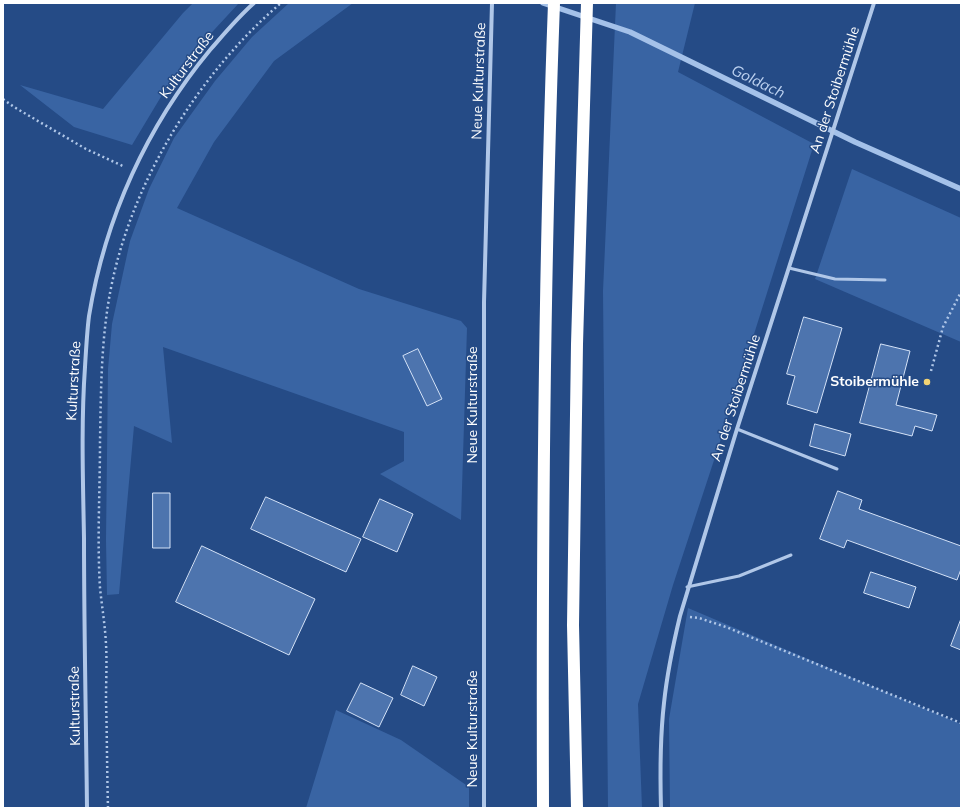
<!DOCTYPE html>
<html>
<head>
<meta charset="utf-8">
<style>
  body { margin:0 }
  #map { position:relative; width:964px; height:811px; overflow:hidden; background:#254b86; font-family:Mulish,sans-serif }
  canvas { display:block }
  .frame { position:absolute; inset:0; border:4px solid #fff; pointer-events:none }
</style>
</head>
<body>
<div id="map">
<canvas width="964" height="811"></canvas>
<div class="frame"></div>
</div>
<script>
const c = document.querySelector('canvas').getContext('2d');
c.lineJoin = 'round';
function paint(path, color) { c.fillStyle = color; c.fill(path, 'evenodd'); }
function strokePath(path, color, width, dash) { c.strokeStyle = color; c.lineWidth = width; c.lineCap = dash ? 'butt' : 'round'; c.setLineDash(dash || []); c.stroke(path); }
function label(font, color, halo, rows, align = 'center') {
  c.font = font + ' Mulish,sans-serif'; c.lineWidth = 3; c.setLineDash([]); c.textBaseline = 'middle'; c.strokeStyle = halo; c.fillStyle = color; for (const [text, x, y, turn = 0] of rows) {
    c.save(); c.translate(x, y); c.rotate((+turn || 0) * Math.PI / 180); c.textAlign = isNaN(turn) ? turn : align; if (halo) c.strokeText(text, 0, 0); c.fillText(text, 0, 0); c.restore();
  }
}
paint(new Path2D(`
  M193 3H239L202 43 162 95 132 145 74 127 20 85 103 109 183 13Z
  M289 3H353L274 61 214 142 177 208 359 289 461 321 467 328 461 520 380 474 404 461V432L163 347 172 443 134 426 119 594 107 595 106 540 108 369 112 324 130 241 149 189 174 138 215 81 252 37Z
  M616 3H695L678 72 814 144 719 445 673 585 638 704 642 808H608L603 291Z
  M852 169 961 218V342L815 279Z
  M688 608 961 724V808H670L669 719Z
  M336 710 401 740 469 787V808H306Z`), '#3964a3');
strokePath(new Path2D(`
  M543 3 630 32 855 142 961 189`), '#a4c1e9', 5.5);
const building = new Path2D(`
  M804 317 842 328 817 413 787 404 795 376 787 374Z
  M881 344 910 351 896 405 937 415 932 431 915 426 912 436 860 423Z
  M418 349 442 399 427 406 403 356Z
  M815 424 851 434 845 456 810 446Z
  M838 491 862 500 859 509 961 546V569L957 580 847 540 844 548 820 539Z
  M153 493H170V548H153Z
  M266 497 361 539 346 572 251 529Z
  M380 499 413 514 397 552 363 537Z
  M202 546 315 599 289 655 176 602Z
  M871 572 916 587 909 608 864 593Z
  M961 619V650L951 646Z
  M413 666 437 677 424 706 401 695Z
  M361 683 393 698 379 727 347 711Z`);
paint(building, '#4d74ae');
strokePath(building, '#d4e2f7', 1);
strokePath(new Path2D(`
  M3 99 14 107 86 149 125 167
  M931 371 943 327 961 292
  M690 617 699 618 726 627 961 723
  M108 808C107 772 107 736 106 700 106 682 107 663 106 644 105 625 102 607 100 588 97 540 100 490 100 442 101 388 101 335 112 283 134 178 200 72 281 3`), '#b0c7e8', 2.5, [2, 3]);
strokePath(new Path2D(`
  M789 268 835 279 885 280
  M737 429 837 469
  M687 587 739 576 791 555`), '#b0c7e8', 3);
strokePath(new Path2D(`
  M87 808C86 718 84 628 84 538 83 481 81 424 85 367 86 350 87 332 89 316 105 218 147 126 210 50 224 34 238 17 254 3
  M484 808V302L492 3
  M661 808C660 773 660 738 664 703 667 674 673 645 680 616L737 429 874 3`), '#b0c7e8', 4);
strokePath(new Path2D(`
  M543 808C542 540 544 271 554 3
  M577 808 573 625 577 344 587 3`), '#fff', 12);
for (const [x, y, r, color] of [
  [927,382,4,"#f2d374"]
]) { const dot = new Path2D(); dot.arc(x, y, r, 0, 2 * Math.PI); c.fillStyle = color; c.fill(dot); strokePath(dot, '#254b86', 1.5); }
label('14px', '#fff', '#254b86', [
  ["Kulturstraße",187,65,-53],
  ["Neue Kulturstraße",479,81,-88],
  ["An der Stoibermühle",835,90,-72],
  ["Kulturstraße",74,381,-87],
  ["An der Stoibermühle",736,398,-72],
  ["Neue Kulturstraße",473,405,-90],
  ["Kulturstraße",75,706,-91],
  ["Neue Kulturstraße",473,729,-90]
]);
label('bold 14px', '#fff', '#254b86', [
  ["Stoibermühle",919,382]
], 'right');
label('italic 15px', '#bcd1f0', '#254b86', [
  ["Goldach",758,82,26]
]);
</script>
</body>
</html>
